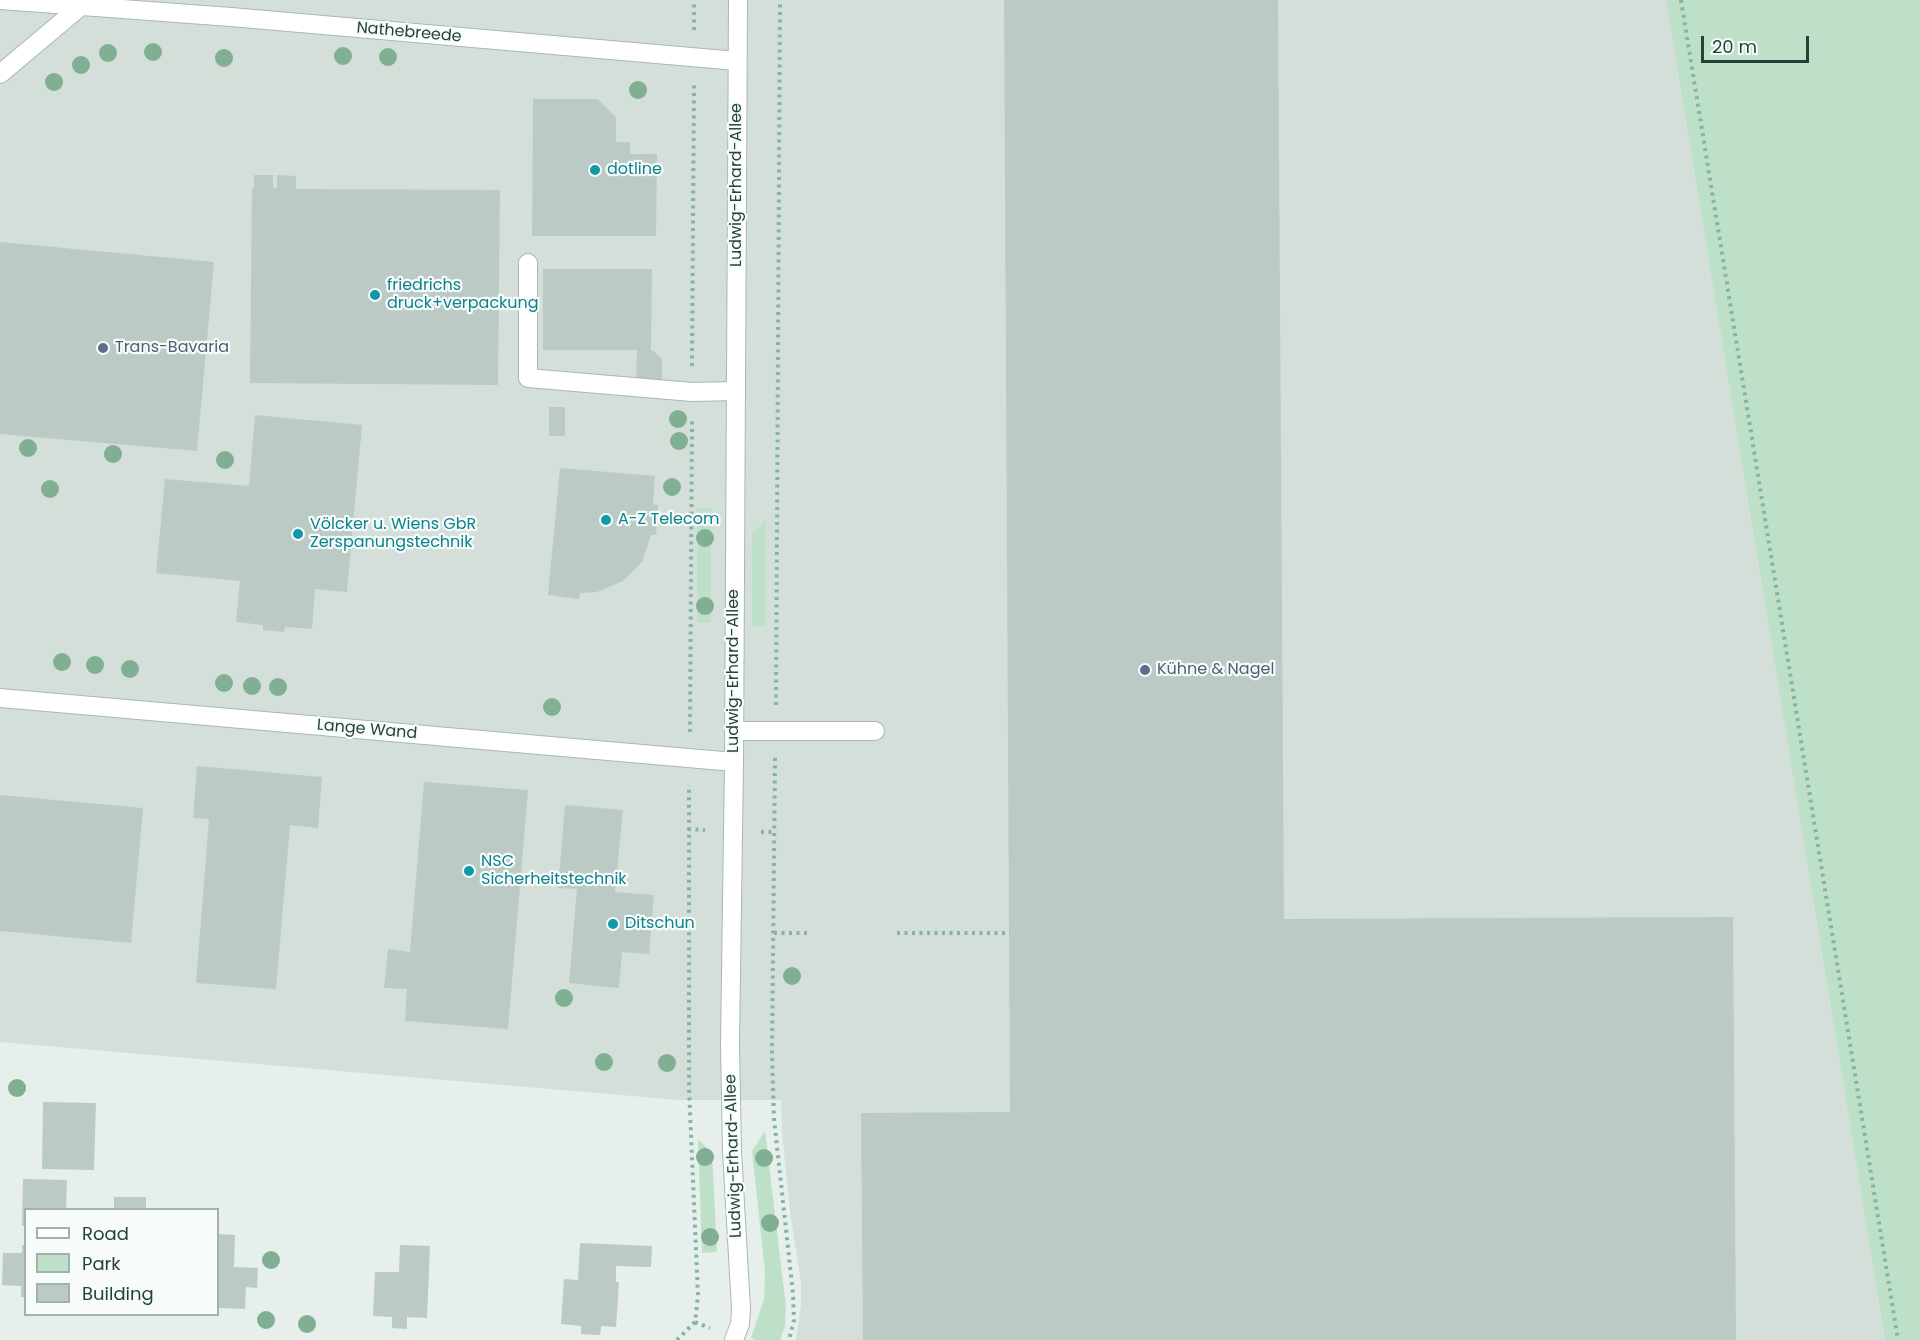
<!DOCTYPE html>
<html>
<head>
<meta charset="utf-8">
<style>
  body { margin:0 }
  #map { position:relative; width:1920px; height:1340px; overflow:hidden; background:#e6efeb; font-family:Poppins,sans-serif }
  canvas { display:block }
  .legend { position:absolute; left:24px; top:1208px; width:195px; height:108px; box-sizing:border-box; background:#f7fbf9; border:2px solid #a3b1ad; margin:0; padding:8px 10px; list-style:none; font-size:18px; color:#24423a }
  .legend li { display:flex; align-items:center; gap:12px; height:30px }
  .legend b { width:30px; border:2px solid #a3b1ad }
  .scale { position:absolute; left:1701px; top:36px; width:108px; height:27px; box-sizing:border-box; border:3px solid #24423a; border-top:0; padding-left:8px; font-size:18px; line-height:21px; white-space:nowrap; color:#24423a; -webkit-text-stroke:4px #f7fbf9; paint-order:stroke }
</style>
</head>
<body>
<div id="map">
<canvas width="1920" height="1340"></canvas>
<ul class="legend">
<li><b style="height:8px;background:#fff"></b>Road</li>
<li><b style="height:16px;background:#bfe0c8"></b>Park</li>
<li><b style="height:16px;background:#bbcac4"></b>Building</li>
</ul>
<div class="scale">20 m</div>
</div>
<script>
const c = document.querySelector('canvas').getContext('2d');
c.lineJoin = 'round';
function paint(path, color) { c.fillStyle = color; c.fill(path, 'evenodd'); }
function strokePath(path, color, width, dash) { c.strokeStyle = color; c.lineWidth = width; c.lineCap = dash ? 'butt' : 'round'; c.setLineDash(dash || []); c.stroke(path); }
function label(font, color, halo, rows, align = 'center') {
  c.font = font + ' Poppins,sans-serif'; c.lineWidth = 4.5; c.setLineDash([]); c.textBaseline = 'middle'; c.strokeStyle = halo; c.fillStyle = color; for (const [text, x, y, turn = 0] of rows) {
    c.save(); c.translate(x, y); c.rotate((+turn || 0) * Math.PI / 180); c.textAlign = isNaN(turn) ? turn : align; if (halo) c.strokeText(text, 0, 0); c.fillText(text, 0, 0); c.restore();
  }
}
paint(new Path2D(`
  M0 0H1666L1885 1340H796L801 1304V1283L790 1211 782 1132 781 1100H679L0 1042Z`), '#d4dfda');
paint(new Path2D(`
  M1666 0H1920V1340H1885Z
  M697 508H711V623H697Z
  M766 520V626H752V534Z
  M765 1131 786 1307 785 1326 780 1340H756L751 1338 764 1299 765 1271 752 1151Z
  M698 1139 712 1153 717 1252 702 1253Z`), '#bfe0c8');
paint(new Path2D(`
  M1004 0H1278L1284 919 1733 917 1736 1340H863L861 1113 1010 1112Z
  M533 99H598L616 117V142H630V154H657L656 236H532Z
  M254 175H273V188L277 189V175L296 176V189L500 190 498 385 250 383 252 188H254Z
  M0 242 214 262 197 451 0 434Z
  M543 269H652L651 351H654L662 359V383H636L637 350H543Z
  M549 407H565V436H549Z
  M255 415 362 425 347 592 315 589 312 629 285 627 284 632 263 630V625L236 622 240 581 156 573 165 479 249 486Z
  M560 468 655 476 653 504 658 505 656 535H651L642 562 623 581 597 592 580 593 579 599 548 595Z
  M197 766 322 777 318 828 290 825 276 989 196 983 209 819 193 818Z
  M424 782 528 790 508 1029 405 1021 407 989 384 988 388 949 410 952Z
  M0 795 143 808 131 943 0 931Z
  M565 805 623 810 615 892 654 895 649 954 622 952 619 988 569 983 577 889 558 888Z
  M43 1102 96 1103 94 1170 42 1169Z
  M23 1179 67 1180 66 1209H26V1226H22Z
  M114 1197H146V1209H114Z
  M218 1234 235 1235 234 1267 258 1268 257 1288 246 1287 245 1309 218 1308Z
  M580 1243 652 1246 651 1267 616 1266V1282H619L616 1327 601 1326 600 1335 581 1334V1326L561 1324 564 1279 578 1280Z
  M22 1245H26V1297H21V1286L2 1285 3 1253H22Z
  M400 1245 430 1246 427 1318 407 1317V1329L392 1328V1317L373 1316 375 1272H399Z`), '#bbcac4');
const minor = new Path2D(`
  M0 0 231 17 737 61
  M0 74 81 6
  M528 263V378L692 392 735 391
  M0 698 734 762
  M734 731H875
  M734 1340 740 1324 741 1309 732 1151 730 1045 734 762 738 0`);
strokePath(minor, '#a8b8b2', 20);
strokePath(new Path2D(`
  M1681 0 1898 1340
  M694 30V0
  M692 366 694 83
  M776 705 780 0
  M690 732 692 419
  M775 758 772 1054 774 1119 793 1294 794 1320 789 1340
  M688 829 705 830
  M761 832H775
  M774 933H811
  M897 933H1010
  M695 1322 710 1328
  M677 1340 695 1322 698 1296 689 1089V785`), '#86b3a5', 4, [3, 4.5]);
strokePath(minor, '#fff', 18);
c.fillStyle = '#80af93';
for (const [x, y] of [
  [153,52],
  [108,53],
  [343,56],
  [388,57],
  [224,58],
  [81,65],
  [54,82],
  [638,90],
  [678,419],
  [679,441],
  [28,448],
  [113,454],
  [225,460],
  [672,487],
  [50,489],
  [705,538],
  [705,606],
  [62,662],
  [95,665],
  [130,669],
  [224,683],
  [252,686],
  [278,687],
  [552,707],
  [792,976],
  [564,998],
  [604,1062],
  [667,1063],
  [17,1088],
  [705,1157],
  [764,1158],
  [770,1223],
  [710,1237],
  [271,1260],
  [266,1320],
  [307,1324]
]) { c.beginPath(); c.arc(x, y, 9, 0, 2 * Math.PI); c.fill(); }
for (const [x, y, r, color] of [
  [595,170,6,"#0f9aa8"],
  [375,295,6,"#0f9aa8"],
  [103,348,6,"#5c6f8a"],
  [606,520,6,"#0f9aa8"],
  [298,534,6,"#0f9aa8"],
  [1145,670,6,"#5c6f8a"],
  [469,871,6,"#0f9aa8"],
  [613,924,6,"#0f9aa8"]
]) { const dot = new Path2D(); dot.arc(x, y, r, 0, 2 * Math.PI); c.fillStyle = color; c.fill(dot); strokePath(dot, '#f7fbf9', 2); }
label('16px', '#24423a', '#f7fbf9', [
  ["Nathebreede",409,33,5],
  ["Ludwig-Erhard-Allee",737,185,-90],
  ["Ludwig-Erhard-Allee",734,671,-90],
  ["Lange Wand",367,730,5],
  ["Ludwig-Erhard-Allee",734,1156,-92]
]);
label('16px', '#0d838f', '#f7fbf9', [
  ["dotline",607,170],
  ["friedrichs",387,286],
  ["druck+verpackung",387,304],
  ["A-Z Telecom",618,520],
  ["Völcker u. Wiens GbR",310,525],
  ["Zerspanungstechnik",310,543],
  ["NSC",481,862],
  ["Sicherheitstechnik",481,880],
  ["Ditschun",625,924]
], 'left');
label('16px', '#4e5e75', '#f7fbf9', [
  ["Trans-Bavaria",115,348],
  ["Kühne & Nagel",1157,670]
], 'left');
</script>
</body>
</html>
